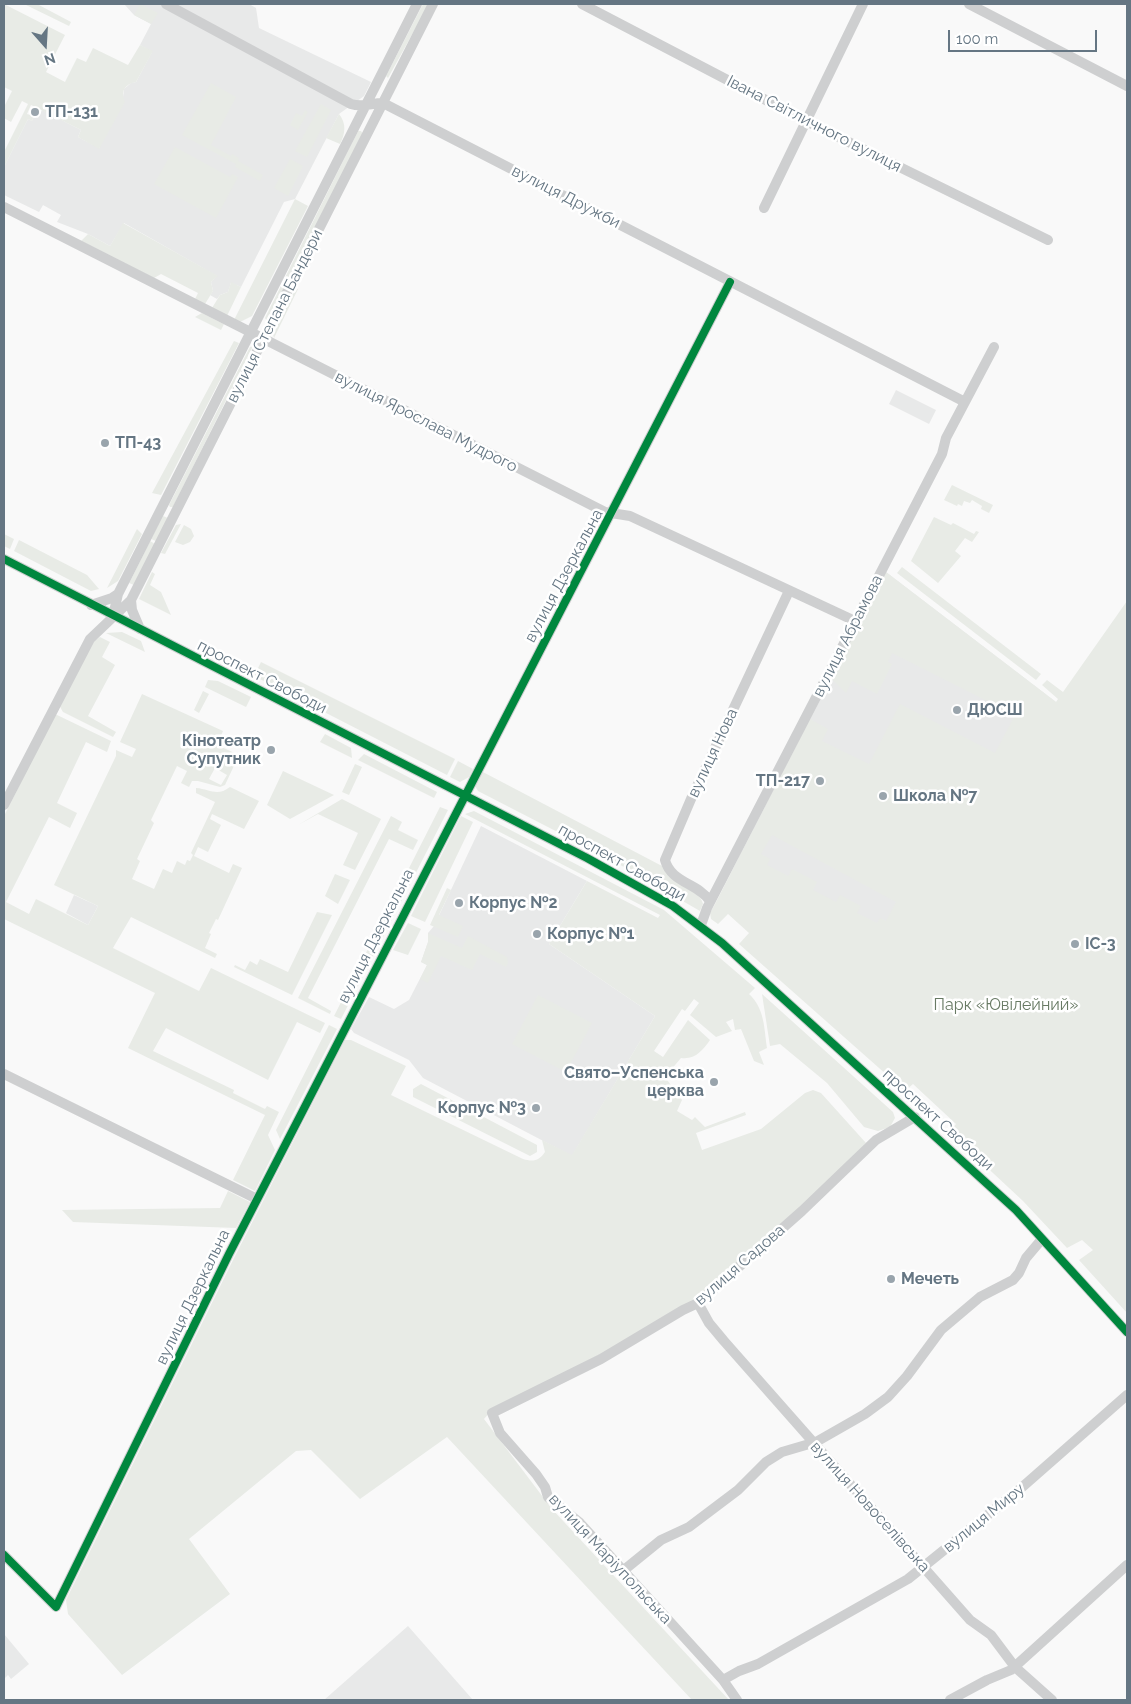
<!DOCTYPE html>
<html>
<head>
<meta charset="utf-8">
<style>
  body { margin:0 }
  #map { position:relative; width:1131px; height:1704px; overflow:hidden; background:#f9f9f9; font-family:Raleway,sans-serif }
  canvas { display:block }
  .frame { position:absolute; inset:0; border:5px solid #657683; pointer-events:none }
  .north { position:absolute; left:20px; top:20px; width:50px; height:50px; -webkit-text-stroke:4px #fff; paint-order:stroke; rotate:161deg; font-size:14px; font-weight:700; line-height:20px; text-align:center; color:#657683 }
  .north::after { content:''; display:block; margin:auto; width:18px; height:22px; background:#657683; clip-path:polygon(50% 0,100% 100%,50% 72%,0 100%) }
  .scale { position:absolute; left:948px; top:30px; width:149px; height:22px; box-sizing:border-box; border:2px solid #657683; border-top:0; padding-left:6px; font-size:15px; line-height:18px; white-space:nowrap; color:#657683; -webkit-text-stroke:4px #fff; paint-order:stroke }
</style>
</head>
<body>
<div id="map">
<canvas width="1131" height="1704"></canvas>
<div class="frame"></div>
<div class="north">N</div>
<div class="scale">100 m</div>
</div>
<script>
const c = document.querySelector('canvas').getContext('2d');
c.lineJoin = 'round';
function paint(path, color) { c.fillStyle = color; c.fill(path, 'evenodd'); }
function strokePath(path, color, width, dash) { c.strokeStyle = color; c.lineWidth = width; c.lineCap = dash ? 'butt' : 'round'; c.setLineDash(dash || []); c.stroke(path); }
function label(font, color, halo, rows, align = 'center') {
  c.font = font + ' Raleway,sans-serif'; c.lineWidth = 5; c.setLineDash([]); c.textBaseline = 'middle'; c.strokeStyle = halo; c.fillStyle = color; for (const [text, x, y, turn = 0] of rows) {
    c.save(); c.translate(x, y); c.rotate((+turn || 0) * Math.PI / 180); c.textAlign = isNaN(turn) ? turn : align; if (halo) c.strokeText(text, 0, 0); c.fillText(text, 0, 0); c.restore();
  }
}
paint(new Path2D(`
  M124 4H249L256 8 259 28 371 82 364 96 339 114 295 199 284 202 241 287 231 283 228 292 220 295 217 299 210 295 213 291 211 282 217 276 124 223 110 246 88 234 57 222 61 215 43 205 39 212 4 195V167L28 119 32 121 34 116 38 118 42 110 81 130 78 137 99 148 123 97 124 89 131 83 136 82 152 52 140 45 151 24 134 15Z
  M896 390 936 410 929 424 889 404Z
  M886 572 1056 702 895 951 731 873Z
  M481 826 587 881 549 944 655 1016 572 1156 423 1078 409 1060 354 1033 351 1029 369 997 394 1009 409 1000 427 965 421 962 428 942V933L434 926Z
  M74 895 98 906 88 925 66 913Z
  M408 1626 473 1700H324Z
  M4 1634 29 1664 11 1679 8 1675 4 1679Z`), '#e8e9e9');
paint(new Path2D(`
  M4 4 65 35 46 72 65 82 77 58 86 62 93 48 128 65 140 45 153 51 136 82C125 84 120 92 125 102L99 149 78 137 81 130 31 105 27 114 34 116 32 121 28 119 4 167V152L28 104 22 101 11 122 4 118V107L12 91 4 87Z
  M24 4H37L71 22 69 26Z
  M140 4 158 13 151 24 134 15Z
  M423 4H429L388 78 386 76Z
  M211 83 236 97 211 145 231 156 232 154 239 158 238 161 263 175 260 181 235 167 236 164 182 135Z
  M321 104 331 110 307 157 295 151Z
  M305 110 308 112 298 130 290 125 296 113 302 116Z
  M339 114C347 124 345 134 340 144L326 138Z
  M358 131H361L363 134 267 321 265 318Z
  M175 147 230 177 232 174 238 177 216 218 154 184Z
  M290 159 303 166 288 196 274 188Z
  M295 199 308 206 252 316 240 322 234 320Z
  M123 223 218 276 211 282 213 291 205 304 195 299 198 293 161 274 154 278 81 241 88 234 110 246Z
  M231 282 241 287 227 316 212 308 220 295 228 292Z
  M296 288 298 289 274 338 273 334Z
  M202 313 224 324 221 330 195 317Z
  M234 341 239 343 161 495 152 493Z
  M253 346 173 507H170L169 505 250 347Z
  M952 485 993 505 989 513 981 509 982 506 972 500 970 503 964 501 962 506 958 504 957 506 944 500Z
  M163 516 168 518 156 541 151 539Z
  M934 517 951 525 953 523 974 534 976 531 979 532 972 542 965 538 955 551 961 556 938 583 911 561Z
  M181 524 165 554 161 553 176 525Z
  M184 525 191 529 194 536 190 542 183 545 175 542Z
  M137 529 142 534 118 581 107 588Z
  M4 534 14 539 10 549 4 546Z
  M19 540 87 575 99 589 91 591 14 551Z
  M150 541 155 544 134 585 129 583Z
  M902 567 1041 674 1036 680 897 573Z
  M152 572 155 574 150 585 161 592 171 615 139 599Z
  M886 572 1056 702 1058 699 1042 685 1047 680 1063 692 1127 601V1313L1079 1260 1093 1250 1082 1240 1067 1248 1023 1201 949 1132 956 1124 913 1084 905 1091 739 944 749 933 728 914 718 924 711 919 710 913 715 904 810 719 828 729 822 741 869 764 900 704 995 753 1015 715 892 653 888 662 892 664 877 694 852 681 846 693 831 678ZM772 835 896 902 886 921 880 918 877 923 857 913 861 906 840 895 836 902 813 890 817 882 792 869 788 876 767 865 770 859 761 854Z
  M122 632 141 641 145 652 106 633Z
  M100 637 110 642 102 657 115 665 88 716 116 732 113 737 63 712 59 705 94 641Z
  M261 662 455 759 447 775 254 676Z
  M208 680 218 681 251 697 246 707 205 687Z
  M203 691 209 694 199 713 194 710Z
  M142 694 223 731 217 745 239 755 225 785 220 787 198 781H192L189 787 181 783 187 771 177 766 151 820 154 823 137 859 140 861 132 879 154 889 163 869 172 873 177 861 185 865 187 860 190 861 193 855 191 853 215 802 196 793V788C210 789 217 797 230 787L259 801 244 829 212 814 210 819 221 825 208 852 198 847 194 856 229 873 233 864 242 868 218 920 216 919 209 933 211 934 205 948 217 954 215 958 131 917 113 948 199 991 211 968 325 1023 320 1033 297 1022 268 1080 166 1028 153 1051 234 1090 233 1093 265 1109 267 1106 279 1112 268 1135 275 1150 255 1191 233 1180 265 1115 128 1048 155 993 4 919V816L55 714 111 741 107 752 86 742 57 803 77 813 70 828 49 817 6 902 29 914 36 899 88 925 98 906 54 885 116 756V750L132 757 136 749 120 742ZM215 768 227 775 221 785 209 779Z
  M325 734 351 748 352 758 320 742Z
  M364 754 437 792 434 798 358 760Z
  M458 761 473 769 469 777 460 782 450 777Z
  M355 764 362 767 349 795 342 792Z
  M283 771 334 795 290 819 267 805Z
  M481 771 662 866C671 881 701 890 703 904L700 911 610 859 478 791 475 786Z
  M342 799 381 819 355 870 343 865 358 833 318 814 298 825Z
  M440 807 448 810 341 1019 334 1016Z
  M474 811 664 910 755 988 749 994C765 1009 764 1028 767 1048L759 1052 764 1065 754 1061 741 1029 735 1030 733 1019 726 1022 732 1031 716 1037 690 1015 699 1003 694 999 685 1011 682 1009 654 1051 663 1057 688 1020 710 1040C703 1050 695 1060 681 1058L665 1077 682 1100 677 1111 692 1120 695 1117 705 1127 745 1112 746 1115 696 1133 702 1150 761 1129 805 1093 813 1090 821 1093 866 1143 800 1209 697 1299 639 1334 491 1411 484 1419 552 1509 729 1700H692L447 1437 360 1499 311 1450 296 1451 189 1539 230 1594 122 1675 68 1614 66 1600 234 1258 345 1040H351L406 1066 391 1095 523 1159C533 1162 539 1161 545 1152L542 1140 572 1155 655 1016 549 944 587 881 658 918 660 915 465 814Z
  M391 816 402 822 398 830 418 840 413 850 389 839 308 998 331 1011 330 1014 298 998Z
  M461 816 473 822 425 922 411 916Z
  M335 874 350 880 338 904 325 896Z
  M447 888 451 890 439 915 463 926 458 937 430 925Z
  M317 912 332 915 292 995 234 967 235 965 245 970 250 961 257 965 260 959 288 972Z
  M408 923 421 929 408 955 393 950Z
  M428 933 462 948 468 936 507 957 508 963 506 967 480 954 472 970 441 956 428 983 420 979 427 965 421 962 428 942Z
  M762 994 893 1112 895 1118 890 1127 878 1131 864 1127 827 1083 780 1044 770 1046Z
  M538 995 592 1023 566 1072 512 1044Z
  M329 1025 337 1029 280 1139 276 1130Z
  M421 1084 537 1145V1152L530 1156 413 1097V1089Z
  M228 1191 250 1202 236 1228 73 1222 62 1210 220 1208Z`), '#e8ebe6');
strokePath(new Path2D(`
  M166 4 351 104C363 108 371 103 383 103L965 402
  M582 4 806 121 1048 240
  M969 4 1127 86
  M4 207 605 512 630 516 855 621
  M764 208 863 4
  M4 559 587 858 673 906 722 943 1016 1210 1127 1332
  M91 605 112 598 118 594
  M113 616 118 594 417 4
  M140 629 132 610 131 600 433 4
  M4 805 90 639 131 600
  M710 901C698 883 671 883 665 860L691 799 789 591
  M701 925 707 908 942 454 946 438 994 347
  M4 1074 257 1199
  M698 1303 709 1323 724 1341 970 1620 991 1635 1015 1667 1052 1700
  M4 1555 56 1607 229 1254 730 282
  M624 1570 661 1540 689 1527 738 1490 766 1462 782 1452 816 1442 865 1414 888 1397 907 1376 941 1330 980 1297 1013 1280 1019 1273 1026 1258 1042 1239
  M723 1680 739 1671 758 1664 908 1579 1020 1489 1127 1395
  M737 1700 723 1680 580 1523 548 1497 545 1487 536 1474 500 1433 492 1413 601 1359 683 1310 698 1303 802 1211 876 1140 915 1117
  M950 1700 987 1680 1011 1670 1127 1565`), '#cecfd0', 10);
strokePath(new Path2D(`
  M4 559 587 858 673 906 722 943 1016 1210 1127 1332
  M4 1555 56 1607 229 1254 730 282`), '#00873e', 8);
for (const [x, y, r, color] of [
  [35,112,5,"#99a4ac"],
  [105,443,5,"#99a4ac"],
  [957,710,5,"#99a4ac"],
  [271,750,5,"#99a4ac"],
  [820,781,5,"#99a4ac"],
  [883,796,5,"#99a4ac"],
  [459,903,5,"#99a4ac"],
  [537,934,5,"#99a4ac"],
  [1075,944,5,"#99a4ac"],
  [714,1082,5,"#99a4ac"],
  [536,1108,5,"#99a4ac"],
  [891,1279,5,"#99a4ac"]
]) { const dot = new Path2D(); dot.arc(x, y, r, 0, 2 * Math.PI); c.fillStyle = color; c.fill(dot); strokePath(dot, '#fff', 2); }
label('bold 16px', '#657683', '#fff', [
  ["ТП-131",45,112],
  ["ТП-43",115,443],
  ["ДЮСШ",967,710],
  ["Кінотеатр",261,741,"right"],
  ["Супутник",261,759,"right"],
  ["ТП-217",810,781,"right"],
  ["Школа №7",893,796],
  ["Корпус №2",469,903],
  ["Корпус №1",547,934],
  ["ІС-3",1085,944],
  ["Свято–Успенська",704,1073,"right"],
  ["церква",704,1091,"right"],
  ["Корпус №3",526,1108,"right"],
  ["Мечеть",901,1279]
], 'left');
label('16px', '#657683', '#fff', [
  ["Івана Світличного вулиця",814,124,27],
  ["вулиця Дружби",566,197,27],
  ["вулиця Степана Бандери",275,316,-63],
  ["вулиця Ярослава Мудрого",426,422,27],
  ["вулиця Дзеркальна",564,576,-62],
  ["вулиця Абрамова",848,636,-63],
  ["проспект Свободи",262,677,27],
  ["вулиця Нова",713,753,-65],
  ["проспект Свободи",622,863,29],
  ["вулиця Дзеркальна",376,936,-63],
  ["проспект Свободи",938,1120,42],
  ["вулиця Садова",740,1265,-41],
  ["вулиця Дзеркальна",193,1297,-64],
  ["вулиця Новоселівська",870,1507,48],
  ["вулиця Миру",984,1518,-39],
  ["вулиця Маріупольська",610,1559,47]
]);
label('16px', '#687a64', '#fff', [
  ["Парк «Ювілейний»",1006,1005]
]);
</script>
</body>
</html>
